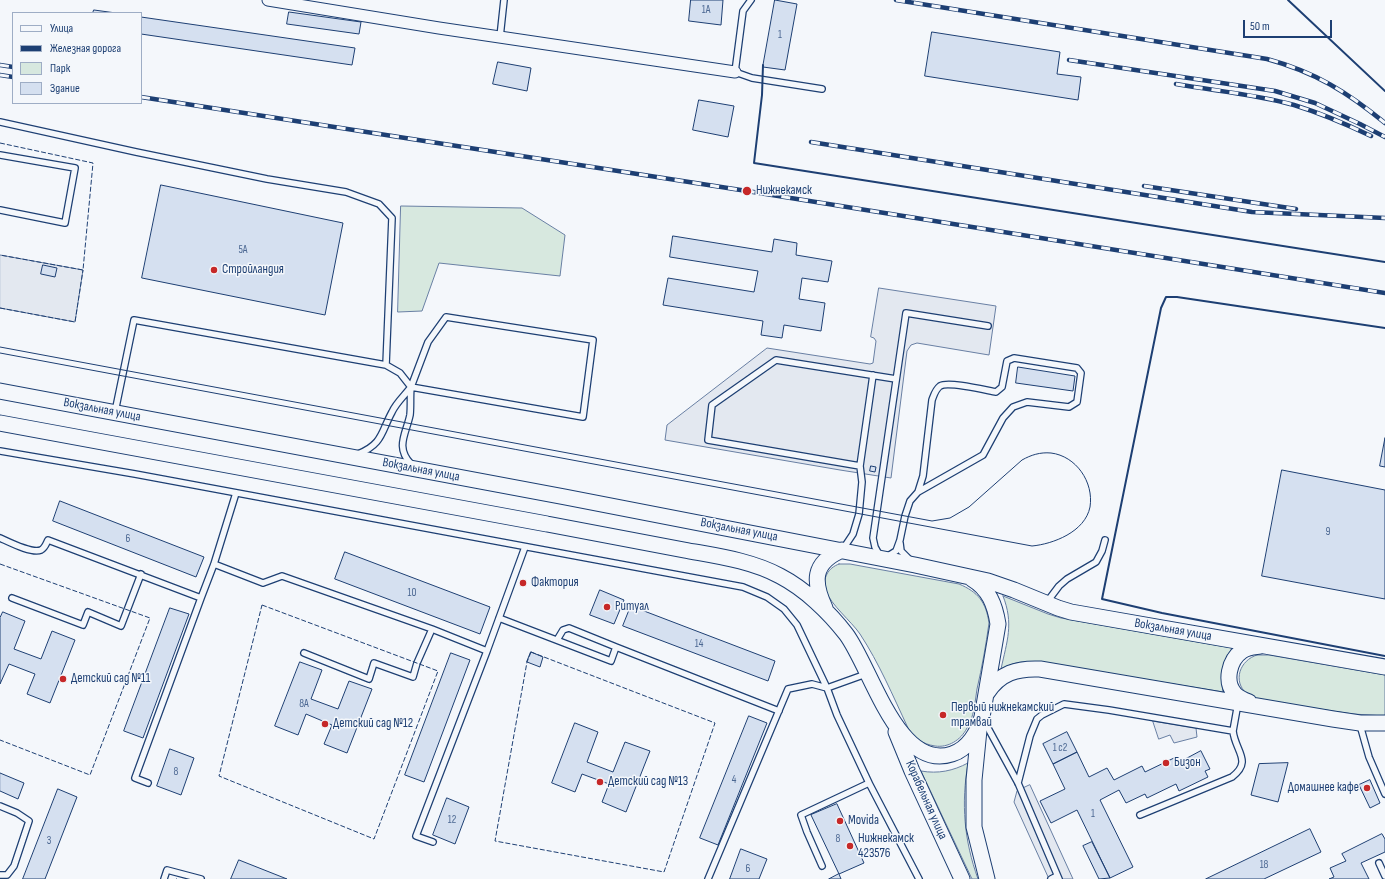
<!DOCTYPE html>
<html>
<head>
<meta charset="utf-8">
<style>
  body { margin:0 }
  #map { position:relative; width:1385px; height:879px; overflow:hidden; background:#f4f7fb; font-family:"Sofia Sans Condensed",sans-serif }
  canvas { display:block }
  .legend { position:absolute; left:12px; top:12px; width:130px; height:92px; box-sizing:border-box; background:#f4f7fb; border:1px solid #9eadc5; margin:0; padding:5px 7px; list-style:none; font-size:12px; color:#1d3f73 }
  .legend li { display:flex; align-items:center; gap:8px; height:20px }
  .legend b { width:20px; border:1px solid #9eadc5 }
  .scale { position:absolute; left:1243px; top:20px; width:89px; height:18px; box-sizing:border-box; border:2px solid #1d3f73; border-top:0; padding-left:5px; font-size:12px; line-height:14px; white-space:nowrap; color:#1d3f73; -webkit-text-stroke:3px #f4f7fb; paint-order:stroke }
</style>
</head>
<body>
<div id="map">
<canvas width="1385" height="879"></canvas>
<ul class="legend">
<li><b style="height:5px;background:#f4f7fb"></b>Улица</li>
<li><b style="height:5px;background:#1d3f73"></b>Железная дорога</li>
<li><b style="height:11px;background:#d7e8df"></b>Парк</li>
<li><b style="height:11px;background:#d5e0f0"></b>Здание</li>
</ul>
<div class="scale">50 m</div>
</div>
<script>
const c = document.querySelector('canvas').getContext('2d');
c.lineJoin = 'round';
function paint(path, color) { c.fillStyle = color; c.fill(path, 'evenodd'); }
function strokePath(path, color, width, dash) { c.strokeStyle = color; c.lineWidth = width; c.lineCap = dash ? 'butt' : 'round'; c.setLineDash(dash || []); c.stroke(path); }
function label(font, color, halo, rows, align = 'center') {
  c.font = font + ' "Sofia Sans Condensed",sans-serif'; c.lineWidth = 3; c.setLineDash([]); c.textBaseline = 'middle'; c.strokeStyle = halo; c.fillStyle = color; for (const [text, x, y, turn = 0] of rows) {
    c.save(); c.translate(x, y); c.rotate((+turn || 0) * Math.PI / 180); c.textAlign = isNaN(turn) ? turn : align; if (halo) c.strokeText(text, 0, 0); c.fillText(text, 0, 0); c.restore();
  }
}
const green = new Path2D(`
  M401 206 522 208 565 235 560 276 439 263 422 311 398 312Z
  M839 564H850L959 584C978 592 986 602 989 623 986 645 982 667 977 689 975 702 974 717 967 728 961 740 948 748 935 746 922 744 915 738 908 728 893 696 879 663 860 634 851 621 831 605 826 591 822 578 828 568 839 564Z
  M1003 596 1048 614 1061 618 1232 648C1222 663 1220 675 1223 692L1037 662C1022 661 1015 662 1001 669 1007 641 1014 624 1003 596Z
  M1257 655H1269L1385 675V716L1353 714 1258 700C1255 698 1250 697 1247 694 1232 681 1240 660 1257 655Z
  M968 763C961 804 964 840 978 879H972L921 771C938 774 953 771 968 763Z`);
paint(green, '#d7e8df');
strokePath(green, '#687fa3', 1);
const parking = new Path2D(`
  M0 255 83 270 75 322 0 308Z
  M879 288 996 306 989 355 917 343 911 345 907 351 891 478 840 470 665 440 667 425 767 348 870 364 873 363 876 341 874 338 871 337Z
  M1153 721 1196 728 1197 737 1174 743 1170 735 1159 739Z
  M1030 785 1073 879H1049L1014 802 1017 791Z`);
paint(parking, '#e3e8f0');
strokePath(parking, '#687fa3', 1);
const building = new Path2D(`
  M691 0H723L721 25 689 21Z
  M775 0 797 4 785 70 763 67Z
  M94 10 116 13H93Z
  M289 12 361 22 359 34 287 24Z
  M141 17 355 48 352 65 141 34Z
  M932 32 1060 52 1057 74 1081 77 1078 100 925 76Z
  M498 62 531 68 527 91 493 84Z
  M699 100 734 106 728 137 693 130Z
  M161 185 343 223 325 315 142 278Z
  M673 236 772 252 774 239 797 243 796 255 832 261 828 282 802 278 799 299 825 303 821 331 784 325 782 338 761 335 763 321 663 305 668 278 754 292 758 271 670 257Z
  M43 265 57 268 55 277 41 274Z
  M1018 367 1075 376 1073 391 1016 383Z
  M1385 438V467L1380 466Z
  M871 466 876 467 875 472 870 471Z
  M1282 470 1385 490V599L1262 576Z
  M60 501 204 557 196 577 53 521Z
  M345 552 490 607 480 634 335 579Z
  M600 590 624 600 614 624 590 615Z
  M631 606 775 661 768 681 623 626Z
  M170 608 189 614 143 738 124 731Z
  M3 612 25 621 14 649 41 659 52 631 75 640 50 703 27 694 35 674 9 664 0 684V618Z
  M531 652 543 657 540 667 527 662Z
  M451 653 470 660 424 782 405 775Z
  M300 662 322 670 311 699 338 709 349 681 372 689 347 753 324 744 332 725 306 714 298 735 275 726Z
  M749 716 767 723 718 845 700 838Z
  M575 723 598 732 587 762 613 772 625 742 650 751 626 812 602 802 609 784 582 774 575 792 552 783Z
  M1067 732 1077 752 1053 764 1043 744Z
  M170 749 194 758 181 795 157 786Z
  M1201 751 1210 769 1205 771 1208 777 1179 791 1176 784 1147 798 1145 794 1126 803 1119 790 1100 800 1133 867 1110 878 1077 810 1051 823 1040 801 1065 789 1053 764 1077 752 1089 777 1107 768 1114 780 1142 766 1145 772 1174 758 1177 763Z
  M1288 763 1278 802 1251 795 1259 764Z
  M0 773 24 783 18 799 0 791Z
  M1370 780 1380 803 1370 808 1359 785Z
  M58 789 77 797 45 879H23Z
  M447 798 469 807 455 844 433 835Z
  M837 804 864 863 839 874 811 815Z
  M1310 829 1321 852 1264 879H1206Z
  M1382 834 1385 839V852L1361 863 1369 879H1329L1334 877 1330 868 1346 861 1342 854Z
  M1092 842 1110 878 1099 879 1083 846Z
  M741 849 767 859 759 879H730Z
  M239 860 287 879H231Z
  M839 874 841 879H829Z`);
paint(building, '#d5e0f0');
strokePath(building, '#1d3f73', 1);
const lane = new Path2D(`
  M751 0 743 11 735 72 752 78 822 89
  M500 37 504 0
  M0 122 136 152 267 179 346 192 379 204 392 218 386 365
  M0 155 75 168 65 223 0 210
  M446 317 593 340 583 417 411 387 428 342Z
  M115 412 134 320 386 365 400 373 411 387C410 396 411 406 410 415 406 434 395 447 411 464
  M0 451 135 474 743 587 767 597 784 609 797 625 827 688 837 715 869 783 919 879
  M358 454C383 444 381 432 392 412 396 403 405 395 411 387
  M860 466 708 440 712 405 776 360 896 379
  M0 538C9 542 32 554 41 550 45 548 46 544 48 540L201 598 214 564 236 493
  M900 543 901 551 910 560
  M843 549 853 534 859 514 862 482 860 466 873 375
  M880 556 875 547 873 538 906 313 988 326
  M888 556 896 551 900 540 905 516 910 501 918 492 983 455 1003 418 1013 407 1027 402 1069 407 1077 402 1081 373 1077 368 1014 358 1007 361 1002 387 996 392C985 390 948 381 940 386 935 390 934 395 932 400L923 476 918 492
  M214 564 263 583 282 576 432 629 487 651 525 547
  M12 598 83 625 88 612 121 626 141 574
  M1047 602 1059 586 1067 579 1096 562 1102 551 1105 540
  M499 618 611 661 616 647 779 711
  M557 640 563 630 569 628 616 647
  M304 653 369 679 374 663 413 677 417 663 432 629
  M983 719 1018 783 1059 879
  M1360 725 1369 757 1385 794
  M148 783 135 778 201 598
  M1018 783 1030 736 1037 719 1042 715 1064 704 1109 710 1233 731 1238 703
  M0 806 17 813 29 821 14 866 7 875H0
  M1140 815 1232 777C1253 761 1235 751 1233 731
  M433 842 416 836 487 651
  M1379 863 1385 876
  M822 866 807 832 801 815 869 783
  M164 879 167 870 201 879
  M708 879 788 689 812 684 827 688 866 674
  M1051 879 1057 876`);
const street = new Path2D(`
  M268 0 439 28 735 72`);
const secondary = new Path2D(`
  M0 391 565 497 915 565 988 581 1014 590 1058 608 1071 612 1385 667
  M0 423C183 456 365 490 547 524 593 533 638 541 684 550 716 556 750 560 780 576 805 589 829 612 846 634 871 667 898 772 952 754 968 749 978 732 982 717L998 624C995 605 989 589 972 579
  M825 608C813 582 812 563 842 550
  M987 693C1000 673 1017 668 1040 669L1333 719 1360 723H1385
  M1249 702C1244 700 1239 698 1235 694 1224 682 1229 660 1242 651 1248 647 1254 647 1260 646
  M979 730 974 780V827L987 879
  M896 732 912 771 962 879`);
strokePath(lane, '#1d3f73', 8);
strokePath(street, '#1d3f73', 13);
strokePath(secondary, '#1d3f73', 17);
strokePath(lane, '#f4f7fb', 5.5);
strokePath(street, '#f4f7fb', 11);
strokePath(secondary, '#f4f7fb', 15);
strokePath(new Path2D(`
  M0 347 932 521 950 518 969 507 1022 460C1031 455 1040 452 1051 453 1076 456 1094 482 1090 507 1085 532 1053 544 1032 546L0 353`), '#1d3f73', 1);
const rail = new Path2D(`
  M896 0 1267 59C1315 72 1347 92 1385 123
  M1069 60 1275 91 1315 103 1360 124 1385 137
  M0 65 13 67
  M0 75 13 77
  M1176 84C1215 91 1255 94 1294 105 1320 113 1346 124 1371 136
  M141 97 747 191 1385 293
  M811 142 1252 212 1385 218
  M1144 186 1296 209`);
strokePath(rail, '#1d3f73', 4.5);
strokePath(rail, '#f4f7fb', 3, [9]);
strokePath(new Path2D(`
  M0 143 93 163 83 270 0 255
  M0 308 75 322 83 270
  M0 564 150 618 90 775 0 740
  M262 605 438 671 374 839 219 776Z
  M531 652 715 723 664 872 495 841 527 662Z
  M176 879H177`), '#1d3f73', 1, [5, 2]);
strokePath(new Path2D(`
  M1288 0 1385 91
  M763 65 762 95 754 163 1385 262
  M1385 328 1177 297H1166L1161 308 1102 599 1162 613 1385 656`), '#1d3f73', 2);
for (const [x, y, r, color] of [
  [747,191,5,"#c62828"],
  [214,270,4,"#c62828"],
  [523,583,4,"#c62828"],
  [607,607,4,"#c62828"],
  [63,679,4,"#c62828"],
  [943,715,4,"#c62828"],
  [325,724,4,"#c62828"],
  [1166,763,4,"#c62828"],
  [600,782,4,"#c62828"],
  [1367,788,4,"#c62828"],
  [840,821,4,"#c62828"],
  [850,846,4,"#c62828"]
]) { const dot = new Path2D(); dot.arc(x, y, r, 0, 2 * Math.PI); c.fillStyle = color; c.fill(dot); strokePath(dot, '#f4f7fb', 1.5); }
label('11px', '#4b6792', null, [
  ["1А",706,10],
  ["1",780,35],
  ["5А",243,250],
  ["9",1328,532],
  ["6",128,539],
  ["10",412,593],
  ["14",699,644],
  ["8А",304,704],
  ["1 с2",1060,748],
  ["8",176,772],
  ["4",734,780],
  ["1",1093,814],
  ["12",452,820],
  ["8",838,839],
  ["3",49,841],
  ["18",1264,865],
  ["6",748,869]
]);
label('13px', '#1d3f73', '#f4f7fb', [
  ["Нижнекамск",756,191],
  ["Стройландия",222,270],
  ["Фактория",531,583],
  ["Ритуал",615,607],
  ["Детский сад №11",71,679],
  ["Первый нижнекамский",951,708],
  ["трамвай",951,723],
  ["Детский сад №12",333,724],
  ["Бизон",1174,763],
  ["Детский сад №13",608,782],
  ["Домашнее кафе",1359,788,"right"],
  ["Movida",848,821],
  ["Нижнекамск",858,839],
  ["423576",858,854]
], 'left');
label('13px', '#1d3f73', '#f4f7fb', [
  ["Вокзальная улица",102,410,11],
  ["Вокзальная улица",421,470,11],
  ["Вокзальная улица",739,530,11],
  ["Вокзальная улица",1173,630,10],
  ["Корабельная улица",926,800,66]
]);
</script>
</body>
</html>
